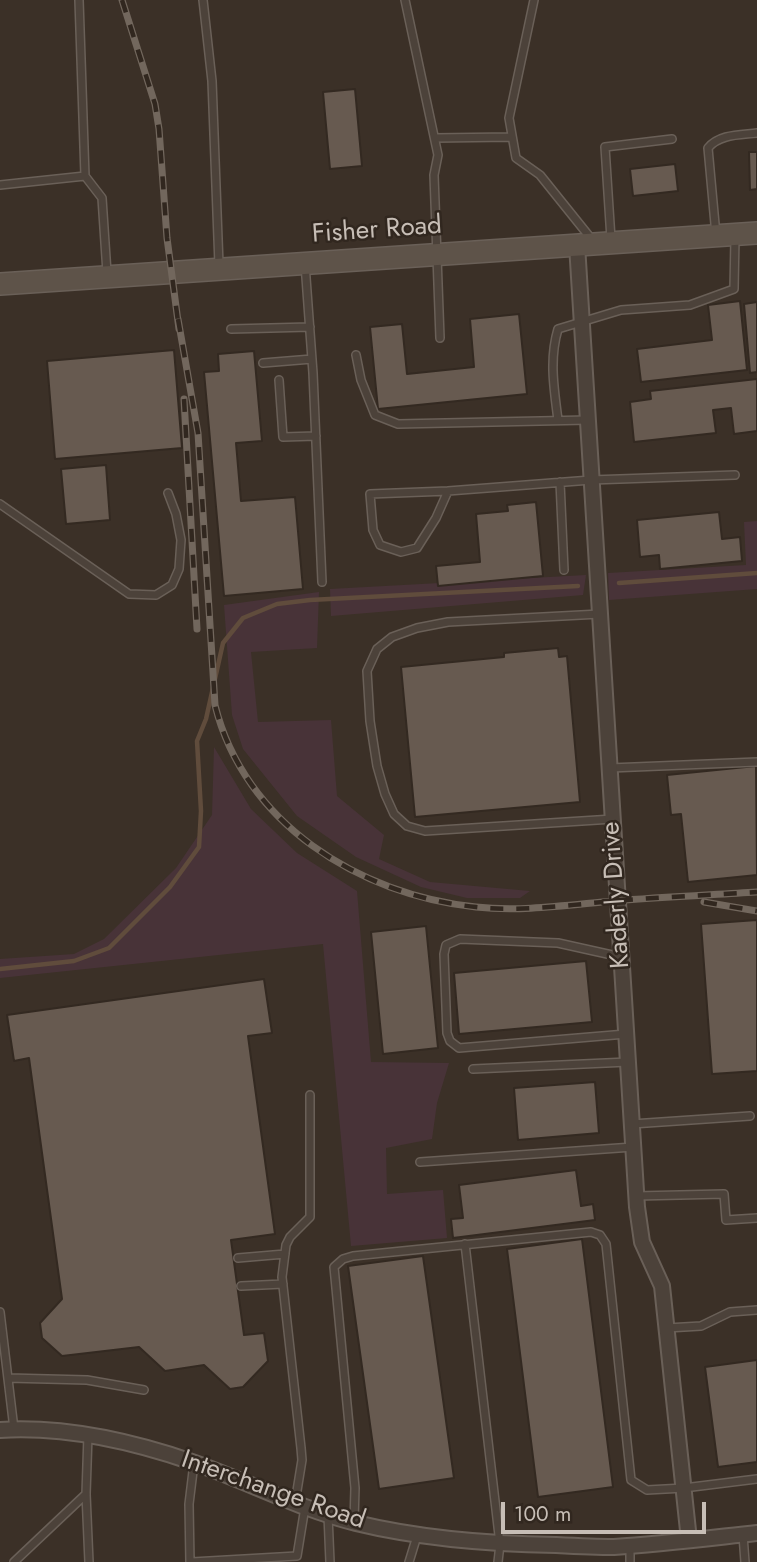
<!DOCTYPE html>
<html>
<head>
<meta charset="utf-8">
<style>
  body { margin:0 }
  #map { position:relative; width:757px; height:1562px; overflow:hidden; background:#3b3027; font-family:Jost,sans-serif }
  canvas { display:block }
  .scale { position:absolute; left:501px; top:1502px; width:205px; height:32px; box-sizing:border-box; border:4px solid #c7beb6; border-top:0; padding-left:9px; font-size:21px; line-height:24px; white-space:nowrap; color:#c7beb6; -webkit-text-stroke:5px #31271f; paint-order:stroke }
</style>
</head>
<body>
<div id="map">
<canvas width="757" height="1562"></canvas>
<div class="scale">100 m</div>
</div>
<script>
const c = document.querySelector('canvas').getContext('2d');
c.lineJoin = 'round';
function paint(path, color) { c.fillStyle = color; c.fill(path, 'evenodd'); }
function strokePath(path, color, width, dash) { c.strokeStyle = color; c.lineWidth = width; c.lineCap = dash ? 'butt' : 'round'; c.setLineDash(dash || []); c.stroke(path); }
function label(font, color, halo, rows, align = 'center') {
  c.font = font + ' Jost,sans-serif'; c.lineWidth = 5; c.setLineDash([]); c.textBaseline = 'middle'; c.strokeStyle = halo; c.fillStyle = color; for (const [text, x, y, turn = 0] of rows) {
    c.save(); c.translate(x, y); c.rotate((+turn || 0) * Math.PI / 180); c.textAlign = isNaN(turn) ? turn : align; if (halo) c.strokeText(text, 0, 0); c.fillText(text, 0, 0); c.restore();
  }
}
paint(new Path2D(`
  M757 521V589L609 600 608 573 746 565 744 522Z
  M586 575 583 595 331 616 330 589Z
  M319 592 317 648 251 652 258 722 331 720 337 796 384 835 379 859 430 882 530 891 520 898H467L421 887 356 857 297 816 243 749 232 715 224 605Z
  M214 747 251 809 297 853 357 891 371 1062 449 1063 437 1103 432 1139 386 1148 387 1194 443 1190 447 1238 351 1246 323 944 0 978V959L74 954 104 939 176 868 212 815Z`), '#483338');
strokePath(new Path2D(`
  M619 583 757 573
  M0 969 74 961 109 948 170 887 199 847 201 811 197 741 206 719 223 643 243 618 277 604 310 600 578 586`), '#604c3c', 4.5);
const building = new Path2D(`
  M355 89 362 166 330 169 323 92Z
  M749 152H757V189L750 190Z
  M675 164 678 191 633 196 630 169Z
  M740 301 747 370 641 382 637 349 712 340 708 305Z
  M757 302V372L750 373 744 304Z
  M519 314 527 394 378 409 370 327 402 324 407 374 474 367 470 319Z
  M174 350 182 448 55 459 47 361Z
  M254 351 262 441 236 443 241 501 295 497 303 589 224 596 204 372 219 371 218 354Z
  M757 379V431L734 434 731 408 713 410 716 433 634 442 630 402 651 399 650 391Z
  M106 465 110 520 66 524 61 469Z
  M536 502 543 576 438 586 436 566 480 562 476 514 508 511 507 505Z
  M719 512 722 539 740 537 742 561 660 569 659 555 640 557 637 520Z
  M558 648 559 657 567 656 580 802 415 817 401 667 504 657V653Z
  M756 766 757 875 688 882 681 814 671 815 667 775Z
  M757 920V1071L712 1074 701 924Z
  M426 926 438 1048 383 1054 371 932Z
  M586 961 592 1022 459 1034 454 973Z
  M264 979 272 1033 248 1036 275 1234 231 1240 244 1335 264 1333 268 1361 243 1387 230 1389 204 1365 165 1371 139 1347 62 1356 42 1338 40 1323 62 1299 29 1058 14 1061 7 1015Z
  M595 1082 599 1133 518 1140 514 1088Z
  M576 1170 581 1206 593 1204 595 1220 453 1238 451 1219 463 1218 459 1185Z
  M582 1239 613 1487 538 1497 507 1249Z
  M423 1256 454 1478 379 1489 348 1266Z
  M757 1360V1462L718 1467 705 1367Z`);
paint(building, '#675a50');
strokePath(building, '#332921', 2);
const lane = new Path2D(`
  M79 0 85 176
  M203 0 212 81 219 265
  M405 0 438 155 434 175 440 338
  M534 0 509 118 516 158 540 175 593 241
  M435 138 511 137
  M0 185 85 176 102 198 107 273
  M716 235 708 148C719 134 740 135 757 133
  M611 239 605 147 672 139
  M305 264 313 373 322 582
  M231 329 310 327
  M356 355 361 380 375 415 398 424 588 420
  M263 363 312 359
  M279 380 283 437 316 436
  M558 420C554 389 549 359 558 329L621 310 690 305 734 289 735 238
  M560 482 564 570
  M448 491 370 494 373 530 380 545 401 552 417 548 436 518 448 491 591 480 735 475
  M0 504 129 594 156 595 172 585 179 569 181 540 176 514 168 493
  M600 614 448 622 417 628 392 637 377 649 367 671 370 721 377 766 385 794 394 814 407 826 425 831 613 819
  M610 768 757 762
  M621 957 558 943 460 939 446 945 444 954 447 1033 450 1041 459 1048 626 1034
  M473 1069 628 1062
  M632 1124 750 1116
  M420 1162 633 1147
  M636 1196 724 1194 726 1220 757 1218
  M465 1244 500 1544 498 1562
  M238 1258 285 1254
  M241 1286 283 1284
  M0 1312 14 1429
  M667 1328 701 1326 730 1312 757 1310
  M8 1378 87 1380 144 1390
  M88 1435 86 1494 89 1562
  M295 1503 302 1460 301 1448 282 1277 286 1245 290 1237 310 1217V1095
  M328 1515 330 1562
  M354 1522 355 1488 334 1267 343 1259 353 1256 591 1232 600 1235 606 1244 631 1480 647 1490 684 1488 757 1479
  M743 1535 745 1562
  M14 1562 86 1494
  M190 1562 189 1504 194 1463
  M192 1562 297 1556 305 1507
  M409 1562 417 1536
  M630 1562V1545`);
const street = new Path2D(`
  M577 245 637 1207 642 1242 662 1286 689 1540
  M0 1430C65 1426 131 1441 192 1462 247 1481 299 1509 356 1523 422 1539 489 1544 556 1545 575 1546 595 1547 614 1547 662 1544 710 1538 757 1533`);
const secondary = new Path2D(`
  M0 284 757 233`);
strokePath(lane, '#6a6058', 10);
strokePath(street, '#6a6058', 18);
strokePath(secondary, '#6a6058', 24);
strokePath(lane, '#4c423a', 7);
strokePath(street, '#4c423a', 14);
strokePath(secondary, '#5e5349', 21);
const rail = new Path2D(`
  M122 0 155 104 159 129 167 238 179 329
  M178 319 198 433 215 705C244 823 359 895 476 907 521 912 568 905 614 901 661 897 709 895 757 892
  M184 399 197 629
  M704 902 757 911`);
strokePath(rail, '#72675d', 7);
strokePath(rail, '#31271f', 4.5, [13]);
label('26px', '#c7beb6', '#31271f', [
  ["Fisher Road",377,231,-4],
  ["Kaderly Drive",617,895,-94],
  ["Interchange Road",273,1491,19]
]);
</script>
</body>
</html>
